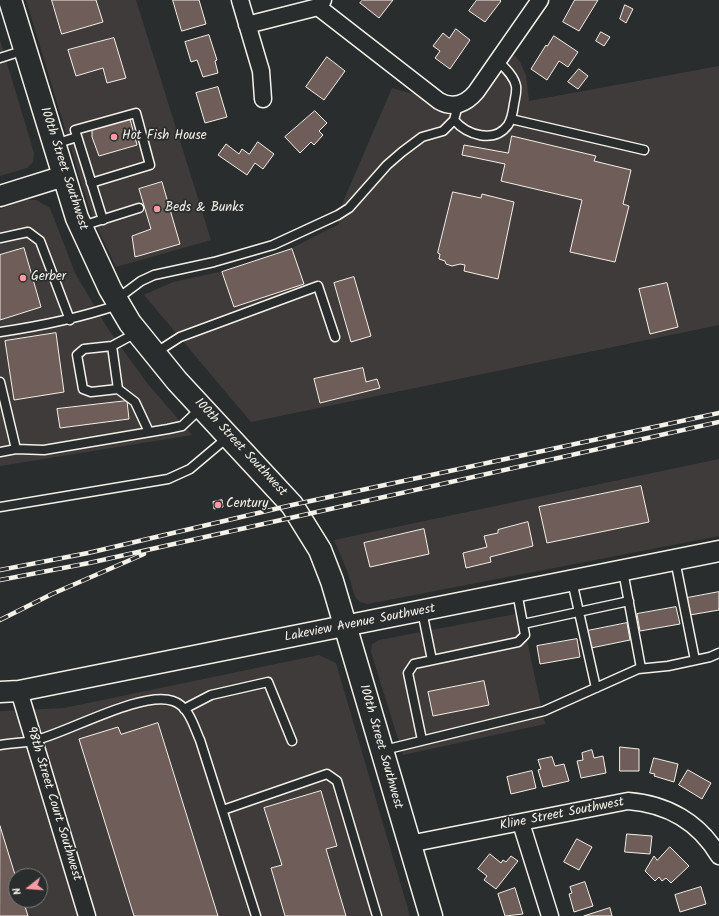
<!DOCTYPE html>
<html>
<head>
<meta charset="utf-8">
<style>
  body { margin:0 }
  #map { position:relative; width:719px; height:916px; overflow:hidden; background:#2a2d2e; font-family:Kalam,sans-serif }
  canvas { display:block }
  .north { position:absolute; left:8px; top:868px; width:40px; height:40px; box-sizing:border-box; background:#2a2d2e; border:1px solid #7b7b78; border-radius:50%; rotate:253deg; font-size:11px; font-weight:700; line-height:16px; text-align:center; color:#f4f1e8 }
  .north::after { content:''; display:block; margin:auto; width:14px; height:18px; background:#ff9aa2; clip-path:polygon(50% 0,100% 100%,50% 72%,0 100%) }
</style>
</head>
<body>
<div id="map">
<canvas width="719" height="916"></canvas>
<div class="north">N</div>
</div>
<script>
const c = document.querySelector('canvas').getContext('2d');
c.lineJoin = 'round';
function paint(path, color) { c.fillStyle = color; c.fill(path, 'evenodd'); }
function strokePath(path, color, width, dash) { c.strokeStyle = color; c.lineWidth = width; c.lineCap = dash ? 'butt' : 'round'; c.setLineDash(dash || []); c.stroke(path); }
function label(font, color, halo, rows, align = 'center') {
  c.font = font + ' Kalam,sans-serif'; c.lineWidth = 3.5; c.setLineDash([]); c.textBaseline = 'middle'; c.strokeStyle = halo; c.fillStyle = color; for (const [text, x, y, turn = 0] of rows) {
    c.save(); c.translate(x, y); c.rotate((+turn || 0) * Math.PI / 180); c.textAlign = isNaN(turn) ? turn : align; if (halo) c.strokeText(text, 0, 0); c.fillText(text, 0, 0); c.restore();
  }
}
paint(new Path2D(`
  M26 0H136L211 240 116 267 94 221 86 198Z
  M0 40 34 153 33 162 27 168 0 176Z
  M514 55 520 62 526 75 529 101 719 66V325L251 422 144 295 173 282 219 272 292 248 339 224 337 216 392 88 439 101 471 98Z
  M26 200H36L50 208 75 273 108 329 147 383 192 435 0 466V209Z
  M719 459V536L368 604 360 602 355 597 347 570 334 540Z
  M521 613 545 724 403 755 371 652 372 644 379 640Z
  M319 655 336 663 410 916H0V711L64 708ZM16 876H40V900H16Z`), '#3f3b3b');
const building = new Path2D(`
  M52 0H96L103 22 62 34Z
  M173 0H199L206 24 182 31Z
  M363 0H393L379 18 360 3Z
  M477 0H500L501 1 485 22 469 11Z
  M575 0H598L579 31 563 22Z
  M625 5 633 9 626 23 620 19Z
  M456 29 470 40 450 69 435 58 440 51 433 46 443 33 449 38Z
  M601 32 610 37 604 46 596 41Z
  M209 35 217 60 215 61 218 73 203 77 197 60 191 62 185 42Z
  M554 36 578 52 568 67 559 61 547 80 531 69 546 45 547 46Z
  M114 38 126 78 107 83 103 68 76 76 68 50Z
  M327 57 345 71 324 100 306 87Z
  M579 69 588 76 578 89 568 82Z
  M218 87 227 117 205 123 196 93Z
  M315 111 327 123 319 131 323 135 314 145 311 142 300 153 285 137Z
  M130 119 137 145 99 156 92 137V130Z
  M512 136 596 156 594 161 631 170 623 204 629 206 615 262 570 252 582 200 501 181 505 164 462 155 464 145 508 153Z
  M258 142 274 154 263 169 255 163 247 175 218 155 226 144 239 154 242 149 249 154Z
  M162 182 180 244 135 257 132 236 151 229 139 189Z
  M453 192 481 198 482 194 514 202 498 279 464 271 465 265 460 264 452 266 446 264 445 261 439 259 440 254 438 253Z
  M24 248 41 307 0 320V255Z
  M292 249 304 284 234 307 222 272Z
  M354 277 371 336 351 342 334 283Z
  M667 283 678 327 650 334 639 289Z
  M56 333 64 392 14 400 5 341Z
  M363 368 366 382 377 379 380 388 320 403 314 379Z
  M127 401 129 419 60 428 57 409Z
  M641 486 649 522 547 543 539 507Z
  M222 500 223 507 214 509 213 502Z
  M528 522 533 546 490 557 491 562 466 568 463 553 487 547 484 536 498 533V530Z
  M424 529 429 554 370 567 364 543Z
  M719 592V610L690 615 687 598Z
  M676 607 680 624 640 631 637 614Z
  M627 623 630 640 591 648 587 631Z
  M577 639 580 657 540 664 537 646Z
  M484 681 489 705 433 716 428 692Z
  M158 723 218 916H134L79 739 118 727 121 734Z
  M620 747 639 749V771H620Z
  M592 750 594 758 603 756 606 773 581 778 577 761 583 760 582 753Z
  M552 757 555 766 564 764 569 781 543 787 538 770 541 769 538 760Z
  M654 758 678 764 674 782 654 776 655 774 650 773Z
  M688 770 711 783 702 799 679 785Z
  M532 771 536 788 511 794 507 777Z
  M321 791 337 846 326 849 346 916H285L271 868 282 865 264 808Z
  M0 826 16 878V900H23L28 916H0Z
  M627 834 652 836 650 854 625 852Z
  M577 839 592 847 579 870 564 862Z
  M670 847 689 866 671 883 666 878 662 881 659 877 655 881 645 871 654 856 657 860Z
  M490 854 501 863 503 860 506 862 511 856 518 861 496 889 484 880 487 876 478 869Z
  M585 882 593 906 574 912 569 894 572 893 570 887Z
  M701 887 706 904 680 912 675 895Z
  M515 888 523 914 505 916 498 894Z
  M610 908 612 916H584Z`);
paint(building, '#6f5d59');
strokePath(building, '#f4f1e8', 1);
const service = new Path2D(`
  M0 58 25 50
  M511 119 644 150
  M454 120C467 135 494 144 508 125 512 119 513 111 514 104 515 98 517 92 516 86 514 76 505 68 498 61
  M55 144 77 137
  M91 183 150 165 136 113 75 130 103 220
  M82 226 139 208
  M0 238 28 232 40 241 70 320
  M117 299 141 281 154 275 214 262 273 245 338 215 349 208 387 165 402 152 422 137 443 131 454 120 458 105
  M0 332C41 326 79 318 118 305
  M112 346 136 333
  M155 353 180 337 318 286 335 337
  M0 382 16 449
  M118 389 112 346 84 349 77 355 83 389 91 392 118 389 135 402 149 432
  M0 452 16 449 44 450 168 429 182 426 201 408
  M0 507 168 479 190 469 228 437
  M675 560 695 660
  M623 571 641 668
  M572 581 596 688
  M422 611 432 660
  M523 624 629 601
  M184 709 211 695 268 682 292 741
  M422 740 408 673 414 664 518 642 525 635 517 592
  M0 745C11 743 23 743 33 741 67 733 142 690 173 701 189 706 194 727 200 740L256 916
  M384 750 544 711 638 669 668 666 710 657 719 653
  M223 810 327 774 337 781 377 916`);
const minor = new Path2D(`
  M240 0 261 71 263 99
  M318 7 439 101C453 109 466 104 476 92L540 0
  M247 25 318 7 323 0
  M19 691 87 916
  M521 823 550 916
  M409 844 628 801C667 804 699 822 719 856`);
const tertiary = new Path2D(`
  M0 196 64 176
  M0 692 19 691 719 551`);
const secondary = new Path2D(`
  M10 0 77 218 110 289 130 323 177 381 292 505 320 550 332 581 431 916`);
strokePath(service, '#f4f1e8', 11);
strokePath(minor, '#f4f1e8', 19);
strokePath(tertiary, '#f4f1e8', 23);
strokePath(secondary, '#f4f1e8', 25);
strokePath(service, '#2a2d2e', 8);
strokePath(minor, '#2a2d2e', 16);
strokePath(tertiary, '#2a2d2e', 20);
strokePath(secondary, '#2a2d2e', 22);
const rail = new Path2D(`
  M0 570 88 553 292 505 719 413
  M0 580 89 563 719 422
  M0 620 52 594 144 554`);
strokePath(rail, '#f4f1e8', 4.5);
strokePath(rail, '#2a2d2e', 3, [9]);
for (const [x, y, r, color] of [
  [114,137,4,"#ff9aa2"],
  [157,209,4,"#ff9aa2"],
  [23,278,4,"#ff9aa2"],
  [218,505,4,"#ff9aa2"]
]) { const dot = new Path2D(); dot.arc(x, y, r, 0, 2 * Math.PI); c.fillStyle = color; c.fill(dot); strokePath(dot, '#2a2d2e', 1.5); }
label('13px', '#f4f1e8', '#2a2d2e', [
  ["Hot Fish House",122,137],
  ["Beds & Bunks",165,209],
  ["Gerber",31,278],
  ["Century",226,505]
], 'left');
label('13px', '#f4f1e8', '#2a2d2e', [
  ["100th Street Southwest",63,169,72],
  ["100th Street Southwest",240,448,47],
  ["Lakeview Avenue Southwest",360,624,-11],
  ["100th Street Southwest",380,747,74],
  ["98th Street Court Southwest",53,804,73],
  ["Kline Street Southwest",562,815,-11]
]);
</script>
</body>
</html>
